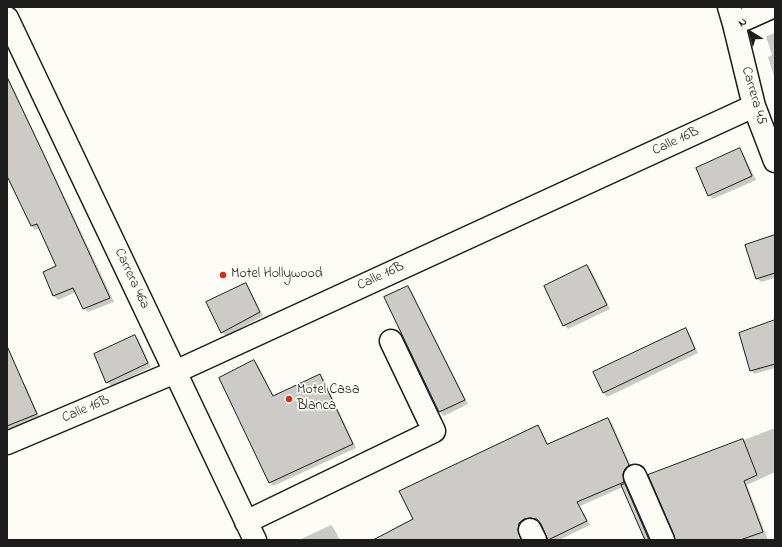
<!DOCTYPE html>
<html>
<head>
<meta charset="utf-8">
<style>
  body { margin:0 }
  #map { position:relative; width:782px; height:547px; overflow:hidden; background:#fdfcf7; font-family:"Indie Flower",sans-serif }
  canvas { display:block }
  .frame { position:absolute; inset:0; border:8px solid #1c1c1c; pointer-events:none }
  .north { position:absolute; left:730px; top:12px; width:40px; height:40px; -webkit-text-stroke:3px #fdfcf7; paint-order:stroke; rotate:323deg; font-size:11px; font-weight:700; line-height:16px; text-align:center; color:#1c1c1c }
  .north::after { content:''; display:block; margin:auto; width:14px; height:18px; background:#1c1c1c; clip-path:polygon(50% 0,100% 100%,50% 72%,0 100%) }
</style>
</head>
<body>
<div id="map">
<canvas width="782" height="547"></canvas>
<div class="frame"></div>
<div class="north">N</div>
</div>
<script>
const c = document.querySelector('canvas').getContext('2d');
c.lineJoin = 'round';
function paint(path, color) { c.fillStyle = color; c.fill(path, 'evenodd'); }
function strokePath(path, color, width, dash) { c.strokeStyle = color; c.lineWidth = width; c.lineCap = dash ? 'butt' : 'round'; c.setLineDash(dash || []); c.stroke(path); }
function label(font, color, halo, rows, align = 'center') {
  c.font = font + ' "Indie Flower",sans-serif'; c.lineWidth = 3.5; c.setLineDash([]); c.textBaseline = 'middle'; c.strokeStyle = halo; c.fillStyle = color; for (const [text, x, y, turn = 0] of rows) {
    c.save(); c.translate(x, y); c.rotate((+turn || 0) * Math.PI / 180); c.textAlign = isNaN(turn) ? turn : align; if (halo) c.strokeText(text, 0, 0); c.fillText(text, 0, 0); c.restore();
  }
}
paint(new Path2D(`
  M775 33V79L768 57 772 55 766 36Z
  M7 76 8 77 114 302 88 312 84 308 76 292 58 300 54 296 44 272 58 267 40 228 35 230 32 226 7 174Z
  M739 149 743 153 756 180 713 199 709 195Z
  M775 245V278L761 282 757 278Z
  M587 266 591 270 610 309 568 329 564 325Z
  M245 284 249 288 263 316 226 336 222 332Z
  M407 287 411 291 468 404 444 416 440 412 385 297Z
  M775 321V368L754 374 751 370Z
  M686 329 689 333 698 353 607 397 604 393 594 372Z
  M135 336 139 340 151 367 111 386 107 382Z
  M254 361 258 365 274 397 320 376 324 379 356 448 273 486 270 482Z
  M22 381 25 385 40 418 7 432V387Z
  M608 419 612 423 632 469 627 486H626L628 489 651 540H646L623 487 580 506 590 525 559 540H549L542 524 535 521 523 540H375L414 520 538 426 541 430 548 444Z
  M775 428V472L747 485 768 540H676L650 476Z
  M331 525 334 529 340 540H299Z`), '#0003');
const building = new Path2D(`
  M7 77 44 155 110 298 83 309 73 288 53 296 43 272 56 266 37 224 31 226 7 176Z
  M740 148 752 176 708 196 696 168Z
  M775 235V273L756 279 745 245Z
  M587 265 607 305 563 326 544 286Z
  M246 283 260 312 221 333 206 302Z
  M408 286 465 400 439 412 384 297Z
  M775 320V364L750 371 739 333Z
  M686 328 695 349 603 393 593 372Z
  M135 335 148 363 106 383 94 354Z
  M7 346 37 414 7 426Z
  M254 360 273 396 320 374 353 444 269 483 219 378Z
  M608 418 629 465 625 469 623 474 624 482 577 502 587 521 548 540 541 524 537 519 530 518 524 519 519 523 518 530 521 540H373L413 519 399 491 538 425 547 444Z
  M743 439 757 475 744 481 763 532 740 540H675L674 535 648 475Z
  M625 484 649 540H645L621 485Z`);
paint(building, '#cccbc8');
strokePath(building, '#1c1c1c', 1);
const minor = new Path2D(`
  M729 7 734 24 754 106 775 161
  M7 18 255 540
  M734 24 772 7
  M7 443 175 372 754 106
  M635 476 663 540
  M246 522 434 431 391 341
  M530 530 535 540`);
strokePath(minor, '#1c1c1c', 25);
strokePath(minor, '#fdfcf7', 22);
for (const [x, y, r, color] of [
  [223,275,4,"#c8321e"],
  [289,399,4,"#c8321e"]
]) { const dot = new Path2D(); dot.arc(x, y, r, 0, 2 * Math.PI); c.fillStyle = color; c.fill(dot); strokePath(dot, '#fdfcf7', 1.5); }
label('14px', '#1c1c1c', '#fdfcf7', [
  ["Carrera 45",753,96,74],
  ["Calle 16B",676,142,-25],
  ["Calle 16B",381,277,-25],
  ["Carrera 46a",131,279,65],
  ["Calle 16B",86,410,-23]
]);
label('14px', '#1c1c1c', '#fdfcf7', [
  ["Motel Hollywood",231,275],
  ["Motel Casa",297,391],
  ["Blanca",297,407]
], 'left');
</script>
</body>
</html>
